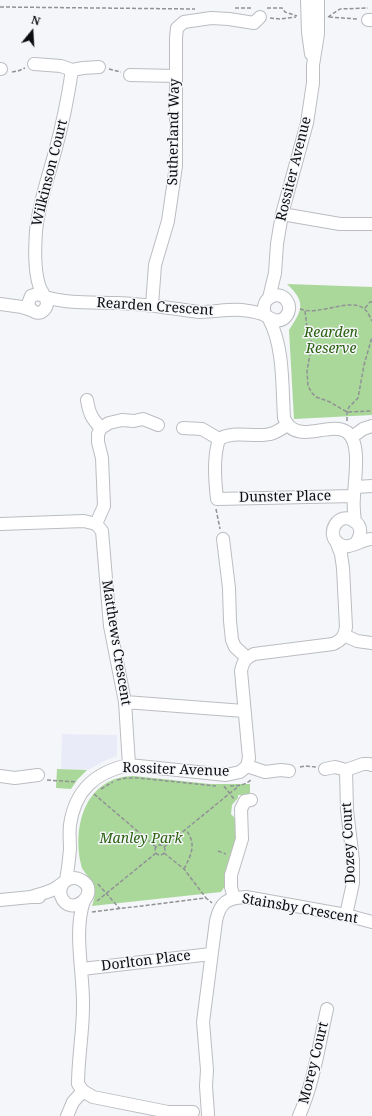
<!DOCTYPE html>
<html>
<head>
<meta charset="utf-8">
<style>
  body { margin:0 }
  #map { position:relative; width:372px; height:1116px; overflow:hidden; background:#f4f6fa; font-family:"Noto Serif",serif }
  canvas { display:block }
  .north { position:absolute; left:12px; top:12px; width:40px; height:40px; -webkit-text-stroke:3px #f4f6fa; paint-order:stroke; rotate:18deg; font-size:11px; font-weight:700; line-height:16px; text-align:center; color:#0c0d0e }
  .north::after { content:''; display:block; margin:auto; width:14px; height:18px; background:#0c0d0e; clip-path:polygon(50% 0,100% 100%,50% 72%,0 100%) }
</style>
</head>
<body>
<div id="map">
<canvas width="372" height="1116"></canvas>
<div class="north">N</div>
</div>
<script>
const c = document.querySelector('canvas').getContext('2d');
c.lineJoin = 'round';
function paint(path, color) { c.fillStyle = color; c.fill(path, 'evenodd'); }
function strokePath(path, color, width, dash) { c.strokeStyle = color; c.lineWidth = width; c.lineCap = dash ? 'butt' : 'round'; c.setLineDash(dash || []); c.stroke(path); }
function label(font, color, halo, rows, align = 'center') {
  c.font = font + ' "Noto Serif",serif'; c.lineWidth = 3; c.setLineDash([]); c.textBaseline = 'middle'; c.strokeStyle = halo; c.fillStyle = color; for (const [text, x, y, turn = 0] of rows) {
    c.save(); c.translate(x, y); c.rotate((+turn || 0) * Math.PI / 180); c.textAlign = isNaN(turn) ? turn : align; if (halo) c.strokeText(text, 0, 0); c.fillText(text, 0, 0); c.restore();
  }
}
paint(new Path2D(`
  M62 734 117 735V756L106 760 88 770 61 769Z`), '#e9ecf8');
paint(new Path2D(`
  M287 284 372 287V415L294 419 289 330C303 309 306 302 287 284Z
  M57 769 87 770 77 780 71 789 56 788Z
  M134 776 210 784H250V795H238V798L232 805 231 814 238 821V840L228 868 225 886 221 892 92 906C97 892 95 887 87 875 84 871 81 868 81 864 72 824 87 776 134 776Z`), '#aad79a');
const minor = new Path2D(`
  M307 0 308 32 311 54
  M368 20H372
  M34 64 61 66 72 70 83 68 99 67
  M0 69H1
  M130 75 176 76
  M282 214 340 224H372
  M44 296 37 294 31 296 28 304C30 311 38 316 44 310 52 302 41 293 39 285 34 268 35 248 36 231 39 202 49 175 56 148 63 122 68 97 72 70
  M45 297C69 304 93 302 118 303 135 304 152 305 169 308 179 309 190 311 200 312 214 312 228 309 242 310 249 311 260 312 266 316 273 320 281 324 287 315 289 312 290 307 288 303 281 287 257 298 266 316
  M269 298 275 273 277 244 282 214 307 123 313 83V65L318 34V0
  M0 304 22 307 31 310
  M152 305 155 265 168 221 176 166V38L177 28 184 22 211 18 229 19 254 23 260 17
  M269 319C284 347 282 386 284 418 296 447 329 420 347 432 362 443 354 481 354 497 353 505 354 513 355 522
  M87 400C89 413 92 419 101 428
  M287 425C281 429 276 433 270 434 253 438 234 430 219 439 213 458 215 480 217 499L354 496
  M183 428 202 429 219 439
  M352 437 363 429 372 426
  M355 487 372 486
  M0 524 84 521 96 524 102 531 110 626 125 702 129 765
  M96 524 104 506 102 458 98 442V434L101 428 109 423 122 420 134 421 143 419 158 425
  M223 539 229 588 230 621 232 640 235 647 246 657
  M356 543C361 535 363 526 354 521 339 510 324 534 339 544 349 551 361 539 372 539
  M344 635 357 641 372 643
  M125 702 244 711
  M247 766 265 772 281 770 289 771
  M325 769 335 767 346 770 363 764H369L372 765
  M346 770 347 810 353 860V883L346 915
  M0 776 15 778 38 775
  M66 880C68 870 69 860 70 849 70 841 69 833 70 825 75 790 95 772 129 765L226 775 240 772 247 766 249 758 241 671C243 661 246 658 254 654L333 644C342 640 344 637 346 627L343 568 341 554 336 541
  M31 897C37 895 45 893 52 890 62 886 69 873 81 880 103 892 70 920 61 896 59 891 61 886 64 882
  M234 898 231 887V875L242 839 241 809 245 801 251 800
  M0 900 31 897H39
  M84 901C73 931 84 975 83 1007 83 1033 78 1058 78 1084L83 1091 93 1097 168 1112H193
  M82 969 211 954
  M208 1114 206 1086 207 1070 203 1022 216 921C220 902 227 898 246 897L346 915 372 922
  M67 1116 73 1102 83 1091
  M299 1116C314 1082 319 1045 327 1009`);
strokePath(minor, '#bbbdc1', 14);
strokePath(new Path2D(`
  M0 7 195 9
  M235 8H253
  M267 8H282L285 12 297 16
  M328 17 340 9 368 8
  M329 17 357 19
  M270 18 280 19 296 17
  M109 69 121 72
  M12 72 18 71 25 68
  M365 308 370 302H372
  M300 309C319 316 349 298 363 308 367 310 370 317 372 321
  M305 311 307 328 312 343 307 371 308 386 312 393 316 397 330 402 347 412 372 411
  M347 421V412L349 407 358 398 364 365 372 337
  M216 509 220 529
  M300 767 305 766 316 767
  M47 780 77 782
  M117 780 126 778H138L216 786
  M224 786 234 799
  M230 786C238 786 246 785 252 779
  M101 789 113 782
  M94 794 156 847
  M155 850a5 5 0 1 1 10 0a5 5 0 1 1-10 0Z
  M164 847 240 785
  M218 851 226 854
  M164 853 184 869 206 898
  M184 869C191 855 197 844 186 830
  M98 884 120 909
  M97 901 156 853
  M92 912 206 898 212 903`), '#909295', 1.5, [4, 2]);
strokePath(minor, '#fff', 12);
label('14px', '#0c0d0e', '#f4f6fa', [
  ["Sutherland Way",174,132,-89],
  ["Rossiter Avenue",294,169,-76],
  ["Wilkinson Court",50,173,-76],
  ["Rearden Crescent",155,307,4],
  ["Dunster Place",285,497,-1],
  ["Matthews Crescent",116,643,81],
  ["Rossiter Avenue",176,770,2],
  ["Dozey Court",349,843,-93],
  ["Stainsby Crescent",300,909,10],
  ["Dorlton Place",146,961,-7],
  ["Morey Court",314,1063,-76]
]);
label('italic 14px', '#2b610f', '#f4f6fa', [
  ["Rearden",331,333],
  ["Reserve",331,349],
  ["Manley Park",141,839]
]);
</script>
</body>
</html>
